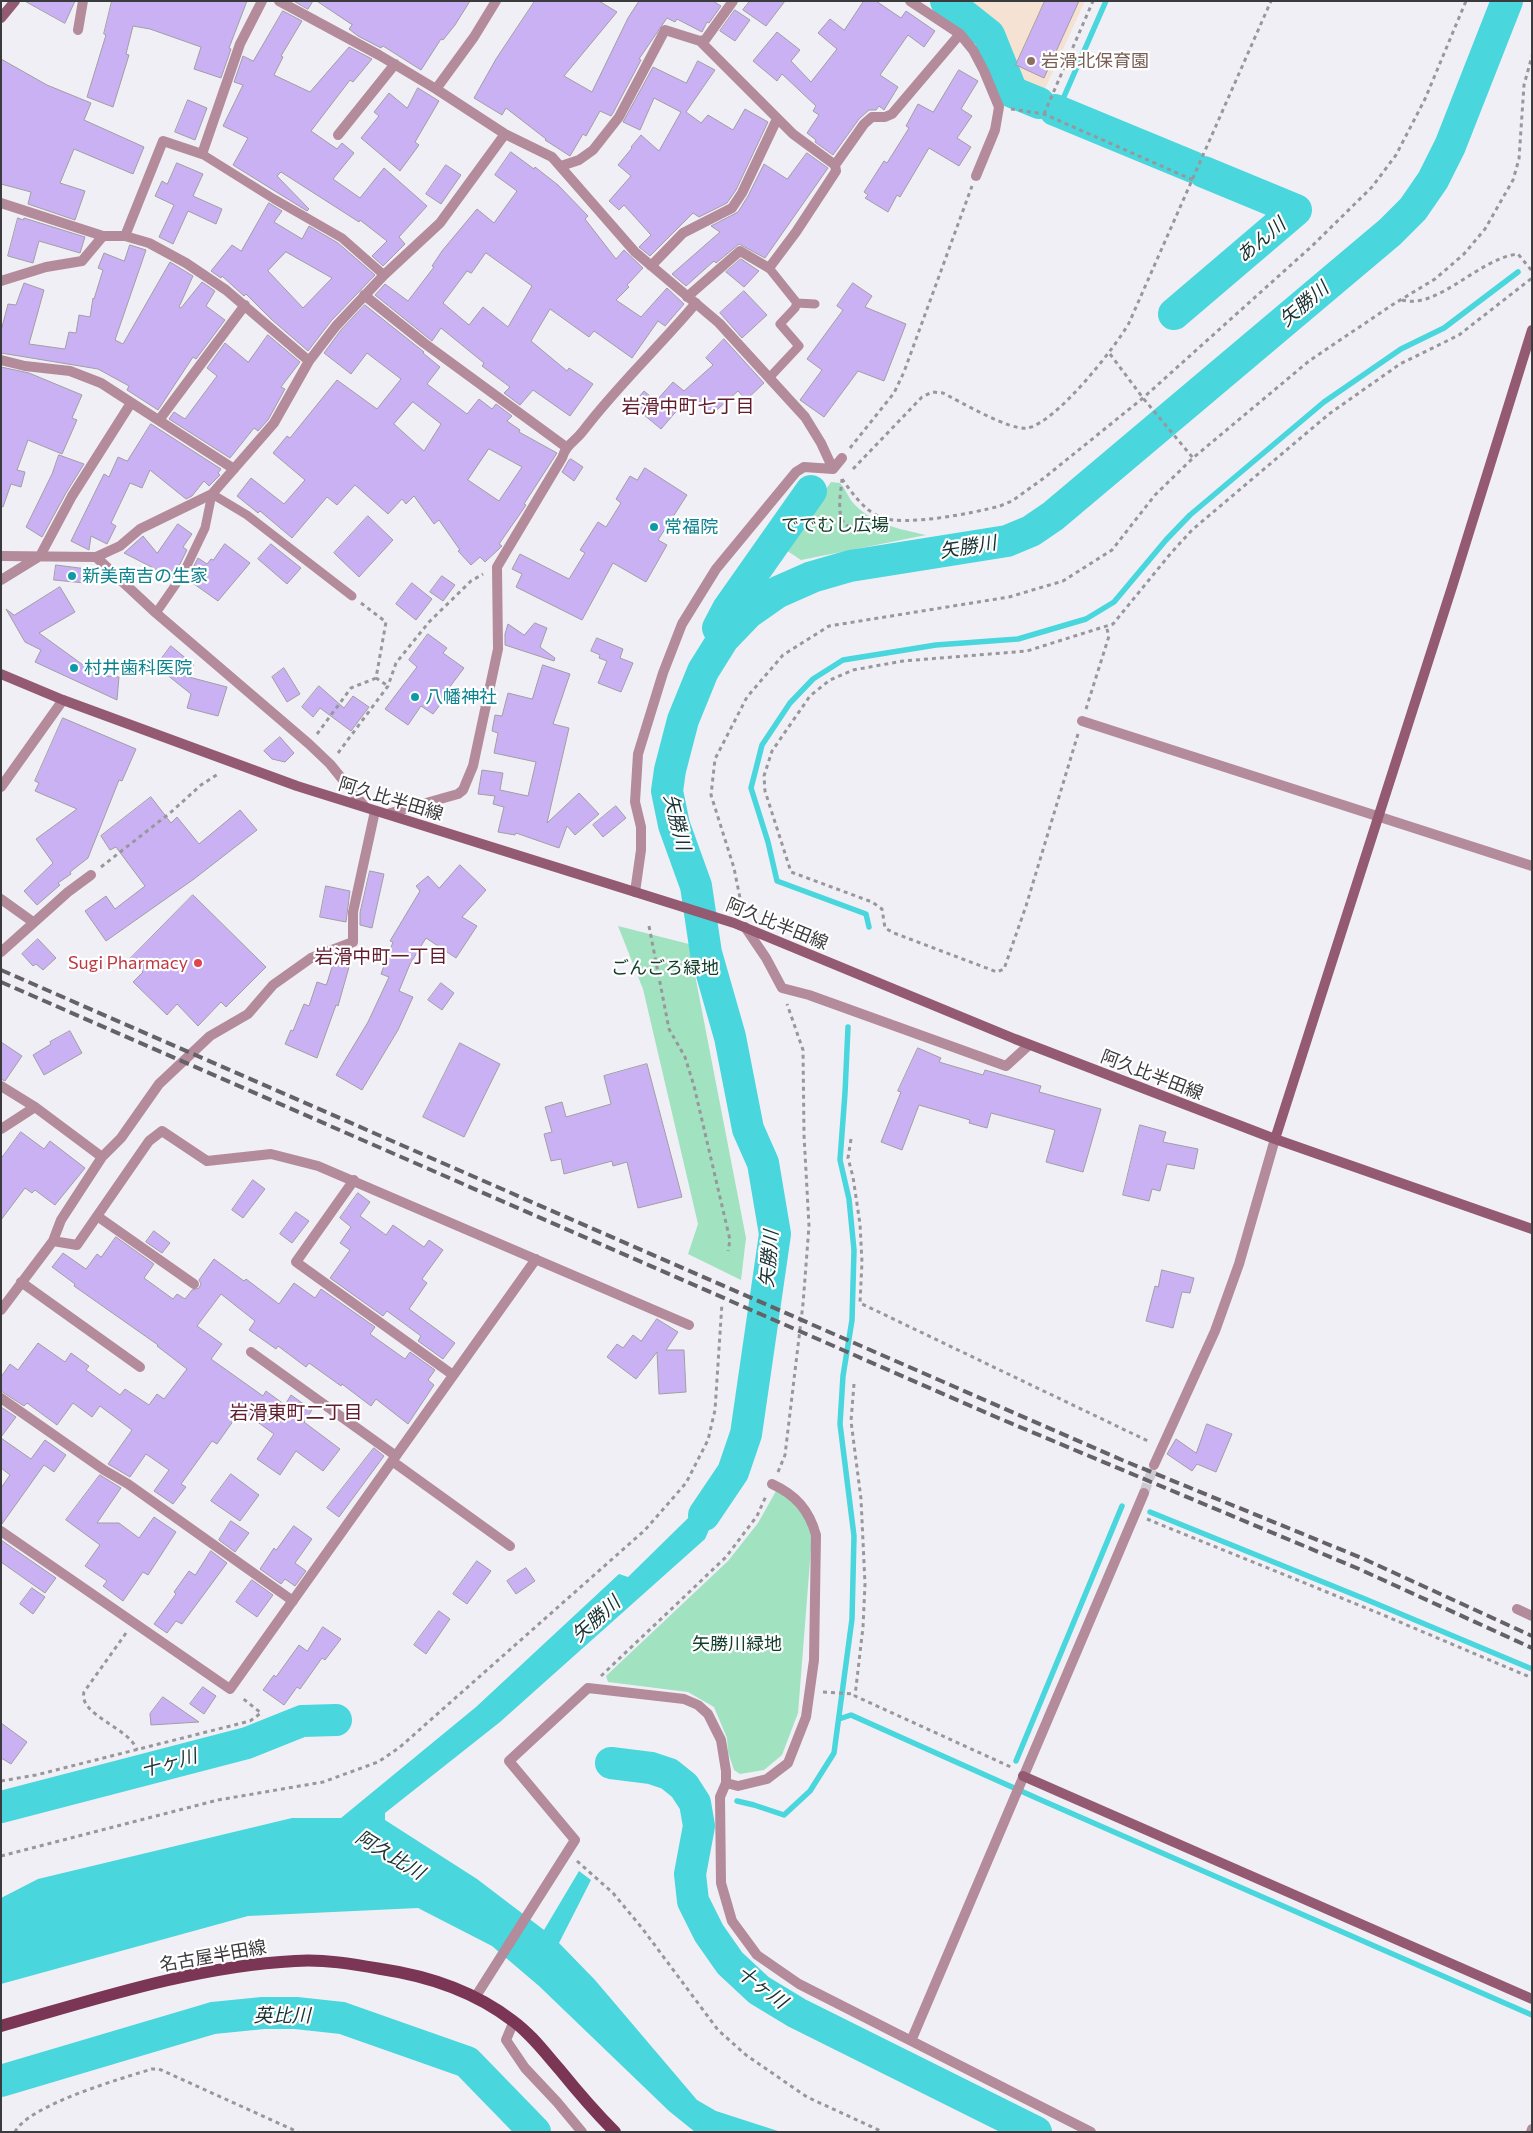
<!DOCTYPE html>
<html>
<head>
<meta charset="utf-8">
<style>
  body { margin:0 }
  #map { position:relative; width:1533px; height:2133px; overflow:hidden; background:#f1eff6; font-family:Commissioner,sans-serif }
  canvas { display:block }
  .frame { position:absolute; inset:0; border:2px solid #3b3a3d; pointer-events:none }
</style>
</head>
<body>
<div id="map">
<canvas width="1533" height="2133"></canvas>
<div class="frame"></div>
</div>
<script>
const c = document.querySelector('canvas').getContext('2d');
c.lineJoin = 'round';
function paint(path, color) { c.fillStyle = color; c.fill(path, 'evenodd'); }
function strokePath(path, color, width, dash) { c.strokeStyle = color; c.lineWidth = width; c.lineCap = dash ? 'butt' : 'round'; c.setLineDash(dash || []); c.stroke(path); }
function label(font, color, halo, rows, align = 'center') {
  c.font = font + ' Commissioner,"Noto Sans JP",sans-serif'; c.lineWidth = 4.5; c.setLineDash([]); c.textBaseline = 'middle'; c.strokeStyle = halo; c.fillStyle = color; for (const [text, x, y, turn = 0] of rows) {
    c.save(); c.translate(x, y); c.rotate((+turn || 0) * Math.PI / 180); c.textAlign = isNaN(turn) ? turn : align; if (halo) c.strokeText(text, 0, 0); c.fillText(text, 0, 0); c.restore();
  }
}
paint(new Path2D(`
  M951 1H1085L1040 100 1014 88 993 34 965 10Z`), '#f6e2d3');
paint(new Path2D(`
  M831 482 840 483C846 489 848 498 855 505 875 525 900 529 926 535L801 560 783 548Z
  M618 926 689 944 746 1238 741 1280 688 1254 698 1224 643 989Z
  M776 1491C796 1501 805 1515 812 1536L798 1713 782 1755 764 1770 740 1774 734 1770 728 1752 727 1738 714 1707 688 1692 608 1682 606 1676 728 1561 758 1523Z`), '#a1e2c0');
paint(new Path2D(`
  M734 1473 705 1539 500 1722 385 1813V1820L477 1879 544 1930 579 1871 591 1880 559 1943 595 1980 697 2100 716 2111 781 2132H695L669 2111 539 1986 492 1946 418 1908 248 1916 1 1984V1898L38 1879 292 1818H341L476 1707 619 1574 628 1577Z`), '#49d6dc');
strokePath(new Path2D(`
  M1106 1 1059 108 1066 113 1190 166
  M1182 314 1177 312 1291 212 1204 172
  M869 927 866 914 777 881 768 842 751 788 762 745 790 703 813 679 843 660 936 645 1018 639 1086 619 1114 602 1166 540 1190 515 1324 402 1401 349 1444 328 1518 272
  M1150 1512 1365 1599 1532 1669
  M839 1719 851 1715 1041 1800 1532 2015
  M1016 1761 1122 1506
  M737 1801 754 1805 784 1815 810 1791 834 1753 852 1619 854 1536 840 1424 843 1376 852 1320 854 1250 849 1199 840 1160 845 1093 848 1027`), '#49d6dc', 5.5);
strokePath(new Path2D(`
  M946 1 989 35 1012 92 1039 103
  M1055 110 1193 167
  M1174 314 1296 210 1204 172
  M718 628 728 609 811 491
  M704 1515 733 1472 746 1434 775 1234 763 1163 748 1129 730 1037 706 953 696 886 674 825 667 791 670 770 683 720 703 671 723 639 748 613 778 592 812 577 850 566 1007 541 1031 531 1053 516 1390 232 1413 209 1433 180 1450 146 1507 1
  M611 1763 651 1768 669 1774 684 1786 695 1803 699 1826 690 1874 693 1901 709 1933 730 1963 759 1990 797 2013 1036 2132
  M1 1807 247 1743 302 1721 336 1720
  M1 2081 213 2018 263 2013H296L342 2018 467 2062 535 2132`), '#49d6dc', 32);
const building = new Path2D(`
  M25 1H75L65 23Z
  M112 1H247L229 48 231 49 221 78 194 69 201 47 150 29 133 26 126 54 129 55 113 107 87 97 106 35 104 34Z
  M294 1H313L308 9Z
  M317 1H470L455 25 443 40 441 39 421 70 383 46 381 48 358 36 349 29 352 25Z
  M535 1H599L617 12 564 76 592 92 628 18 639 1H713L721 6 709 23 707 22 702 32 677 19 675 22 667 18 639 59 641 60 613 113 611 116 600 111 586 136 583 134 570 156 545 140 546 139 506 108 502 115 474 98 496 59Z
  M750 1H785L766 26 743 10Z
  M864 1H876L901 18 906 11 935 31 924 47 908 35 880 75 898 87 884 110 879 106 876 110H869L859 119 833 155 815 142 816 140 807 133 819 115 813 111 816 106 782 74 777 81 753 61 777 32 800 50 791 61 811 82 837 49 818 33 830 19 844 30Z
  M1045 1H1079L1044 78 1016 65Z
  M735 10 750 20 735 41 720 31Z
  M283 11 302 21 281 56 283 57 274 75 310 92 349 47 372 59 353 82 350 80 311 131 337 149 342 143 354 153 333 179 360 198 384 168 427 206 399 237 405 244 383 266 372 256 387 241 360 220 359 222 281 172 277 176 309 209 307 211 233 165 248 138 223 126 243 85 234 82 243 56 253 61Z
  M1 59 47 85 91 103 84 120 144 147 133 174 74 149 60 183 85 191 75 220 28 204 31 192 1 184Z
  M698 61 715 70 686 112 701 123 708 115 733 130 745 109 768 122 736 190 727 203 699 217 693 213 650 256 639 247 651 235 624 205 619 210 609 201 631 176 618 165 632 148 631 147 641 135 659 151 681 112 654 98 640 130 623 122 653 67 686 83Z
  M959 70 978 81 961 109 972 116 957 138 971 147 959 166 929 148 900 197 897 195 888 212 865 198 868 195 864 192 884 161 887 163 909 128 906 126 918 104 933 112Z
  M418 88 439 101 415 142 419 145 400 171 361 138 379 116 374 112 389 93 407 108Z
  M188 100 207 108 195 140 175 132Z
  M511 152 534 169 535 167 558 185 588 216 585 219 616 259 624 250 643 268 627 285 629 287 616 300 641 317 667 288 684 304 665 326 658 321 632 358 594 331 589 337 550 309 531 341 567 371 569 368 593 384 570 416 533 390 520 405 504 393 510 387 482 366 484 363 441 328 432 341 375 295 385 284 408 301 434 267 432 266 442 251 477 209 494 223 517 191 495 175ZM486 253 532 286 508 327 483 307 469 325 443 303 467 271 471 273Z
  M807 153 828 168 765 258 739 244 716 263 714 261 686 286 672 274 720 232 711 226 738 212 748 196 764 164 787 179Z
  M177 163 203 174 193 196 222 209 216 224 188 211 173 244 159 237 174 205 155 196 162 181 167 184Z
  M446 165 461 175 441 204 426 194Z
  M269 203 282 211 274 222 302 239 309 226 338 243 375 275 331 321 308 351 271 319 246 294 244 296 222 276 221 278 211 271 232 245 241 251ZM286 252 332 278 303 308 268 271Z
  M18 218 23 220 24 218 85 237 80 253 39 241 33 263 8 256Z
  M130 245 146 250 115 340 123 344 170 262 193 276 179 307 181 308 202 282 215 291 206 306 225 320 196 359 193 357 158 410 127 390 129 386 98 369 1 353V331L8 304 16 305 24 283 44 290 29 344 65 349 69 332 76 333 79 315 90 317 93 298 94 299 103 270 98 268 104 253 124 261Z
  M741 259 759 271 744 287 726 272Z
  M853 283 872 296 865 307 906 324 884 381 858 371 824 417 800 400 822 370 807 359 843 310 837 306Z
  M744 291 767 315 742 338 720 313Z
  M365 305 424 352 423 353 440 367 427 384 467 414 479 399 492 409 496 404 512 416 507 421 520 430 519 432 557 453 524 504 526 505 522 511 499 544 502 546 500 548 485 562 480 557 471 565 458 551 460 550 439 520 434 524 414 496 406 504 402 499 388 514 355 485 337 505 327 497 292 538 260 511 258 513 237 496 251 478 284 504 305 480 273 453 287 436 290 438 337 380 377 409 401 379 367 353 351 374 324 353 341 330ZM413 402 441 424 424 451 394 424ZM489 449 522 467 499 501 468 480Z
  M268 335 300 362 281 387 285 389 268 420 258 431 254 428 230 458 169 419 174 412 185 419 217 376 207 368 225 343 248 362Z
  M724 339 764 383 746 400 738 391 711 415 696 398 685 411 680 407 661 429 632 405 644 391 656 401 673 382 684 391 713 365 706 358Z
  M1 367 29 373 82 395 72 418 77 420 62 454 28 440 17 470 25 472 21 487 11 484 3 507 1 506Z
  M151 424 221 469 218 473 220 475 209 486 204 481 192 496 186 499 150 470 142 488 130 483 111 523 116 526 107 544 91 536 89 550 71 541 104 474 109 477 118 457 127 461Z
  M59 455 84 464 66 493 42 537 26 527 52 474Z
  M571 459 583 467 574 481 562 472 569 460Z
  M645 468 687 495 658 540 667 545 646 582 613 563 582 620 516 587 522 574 512 569 520 554 569 579 585 553 580 550 598 522 606 527 621 503 616 499 630 476 637 480Z
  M368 516 393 540 359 577 334 553Z
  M178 524 192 534 183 547 187 550 173 578 124 553 143 536 157 553Z
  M225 544 250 563 218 601 187 579 198 558 207 564 211 559 213 560Z
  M271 544 301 568 287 584 258 559Z
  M56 565 87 569 85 583 54 580Z
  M442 576 455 585 443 601 430 592Z
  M412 583 432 599 416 620 396 604Z
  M60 587 75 612 39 633 97 675 119 677 117 700 35 662 41 650 25 642 6 609 14 615Z
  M535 623 547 628 540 647 555 658 554 661 505 645V634L508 624 524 635Z
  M428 634 447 648 443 653 464 668 440 700 443 701 433 714 421 706 408 725 385 709 417 667 409 660Z
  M597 638 623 649 620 658 633 663 621 692 598 683 607 661 599 658 600 655 591 651Z
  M171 646 194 665 185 676 227 687 218 716 187 708 191 694 156 666Z
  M543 665 570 674 553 724 569 728 547 823 579 793 599 814 575 835 567 826 559 848 516 833 515 835 498 832 504 807 493 804 495 796 478 794 482 770 503 773 500 790 528 796 536 762 494 753 498 733 492 731 495 715 502 716 508 693 532 699Z
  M284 668 300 694 287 702 272 677Z
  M319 686 344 708 353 696 369 707 351 731 320 708 313 717 302 707Z
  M63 718 136 749 122 781 119 780 88 858 70 872 71 874 58 883 60 885 37 905 24 891 53 863 36 839 77 809 35 791 39 783 35 781Z
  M280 737 294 753 285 762 272 759 264 751Z
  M151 797 171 823 177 817 199 844 240 810 257 830 194 879 106 941 85 911 106 896 115 909 145 886 116 847 110 850 101 836Z
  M616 806 626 818 603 837 593 825Z
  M460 865 486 890 462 917 477 926 456 958 426 938 410 964 399 991 413 997 398 1030 362 1090 336 1075 368 1022 389 977 381 974 393 942 390 941 420 891 416 886 428 876 439 888Z
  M370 871 384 874 372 928 360 925V913Z
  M326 886 350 891 346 922 320 917Z
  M193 895 266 967 226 1007 221 1002 198 1026 177 1004 167 1015 133 982 143 972 130 959Z
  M38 939 56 958 43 970 36 964 33 966 22 954Z
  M334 962 349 967 338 1006 336 1005 317 1058 285 1044 291 1030 293 1031 304 1004 309 1006 317 982 326 985Z
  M441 983 454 993 442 1010 428 1000Z
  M70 1031 82 1053 44 1075 33 1055 51 1044 50 1042Z
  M1 1042 22 1056 5 1081 1 1079Z
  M460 1043 500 1064 464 1137 423 1117Z
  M918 1048 941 1058 939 1062 983 1075 985 1070 1041 1086 1039 1092 1101 1109 1083 1172 1046 1162 1055 1130 991 1113 987 1128 969 1123 970 1120 919 1105 902 1150 881 1142 901 1092 898 1091Z
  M647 1064 682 1197 638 1208 627 1162 613 1166 612 1161 564 1174 561 1159 551 1161 544 1134 552 1132 545 1107 562 1102 566 1117 611 1104 604 1076Z
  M1140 1125 1166 1132 1163 1142 1198 1149 1194 1169 1167 1164 1160 1191 1152 1189 1149 1201 1123 1195Z
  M21 1132 44 1149 50 1141 85 1168 55 1205 35 1190 32 1193 25 1188 1 1220V1159Z
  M253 1180 265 1189 243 1218 232 1210Z
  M358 1193 370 1202 360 1216 386 1235 393 1225 424 1247 429 1240 443 1250 422 1279 427 1283 409 1309 455 1343 443 1359 418 1341 421 1336 387 1311 383 1316 330 1278 350 1250 340 1243 351 1227 340 1218Z
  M296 1212 309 1221 292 1243 280 1234Z
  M154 1231 170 1243 162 1253 146 1242Z
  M116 1237 154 1264 144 1278 173 1299 177 1294 185 1299 192 1290 199 1288 201 1284 199 1280 214 1259 244 1281 246 1279 279 1304 294 1283 315 1298 321 1289 375 1327 370 1334 405 1359 410 1352 435 1370 428 1380 434 1385 408 1424 376 1399 371 1406 342 1384 341 1386 309 1363 306 1367 278 1346 276 1349 249 1330 255 1321 221 1294 197 1326 222 1344 211 1359 263 1396 266 1391 285 1405 291 1395 312 1410 304 1422 340 1449 323 1471 296 1451 280 1475 257 1459 274 1434 241 1410 217 1444 212 1441 181 1484 186 1487 173 1504 154 1491 169 1470 146 1454 130 1477 108 1464 132 1430 100 1406 92 1417 73 1403 57 1425 27 1403 24 1406 1 1391V1377L10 1364 18 1370 38 1343 65 1362 71 1353 89 1366 86 1370 120 1395 125 1389 149 1405 157 1394 164 1399 187 1369 157 1346 158 1345 74 1286 75 1284 52 1267 63 1253 86 1269 97 1254 101 1257Z
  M1162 1270 1194 1278 1190 1293 1182 1292 1173 1328 1146 1321 1155 1286 1158 1287Z
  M657 1319 678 1332 666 1350H684L686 1392 659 1394 657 1352 636 1379 607 1357 617 1344 623 1348 633 1335 641 1341Z
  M1 1407 16 1417 1 1437Z
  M1207 1424 1232 1434 1216 1472 1197 1464 1192 1471 1167 1454 1176 1439 1196 1453Z
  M1 1438 31 1459 45 1440 66 1455 54 1472 44 1465 2 1524 1 1488 10 1475 1 1468Z
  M374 1448 384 1456 339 1517 327 1508Z
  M231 1474 259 1495 240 1521 211 1501Z
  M100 1475 121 1488 97 1523H119L139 1538 154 1517 176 1532 148 1575 143 1572 123 1601 103 1586 107 1581 85 1566 100 1545 66 1520Z
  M231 1521 249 1533 235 1552 219 1540Z
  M294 1526 312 1539 295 1563 306 1571 295 1586 285 1579 281 1584 260 1569 274 1548 276 1550Z
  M1 1540 56 1578 45 1593 1 1562Z
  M211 1551 227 1563 182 1624 176 1621 167 1633 154 1624 176 1594 174 1592 189 1571 195 1575Z
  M477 1561 491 1571 467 1604 453 1594Z
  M526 1568 535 1581 516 1594 507 1581Z
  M252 1580 273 1595 257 1617 236 1602Z
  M32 1588 45 1597 33 1614 20 1604Z
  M439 1611 450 1619 426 1654 414 1645Z
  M323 1627 341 1639 325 1660 322 1658 300 1689 297 1687 284 1705 263 1690 274 1675 276 1677 299 1645 307 1651Z
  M203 1687 216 1696 204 1714 190 1704Z
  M163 1697 199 1722 151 1725 150 1714Z
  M1 1723 27 1742 11 1764 1 1758Z`);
paint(building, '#cab1f3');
strokePath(building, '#a09ea4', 1);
strokePath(new Path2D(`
  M1144 1493 1154 1465`), '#cdcbd1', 10, [10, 5]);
strokePath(new Path2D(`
  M1011 109 1044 114 1193 180
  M1044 114 1093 1
  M1402 300C1438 310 1479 258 1518 254L1532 271
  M1110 354 1143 398 1193 458
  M850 448 894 393 904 372 972 186
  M853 469 922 397 932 392 943 393C959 401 1010 431 1027 428 1055 424 1115 348 1129 323L1271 1
  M842 479C852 493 864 510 880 517 905 527 973 513 1000 506L1012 501 1044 478 1143 398 1312 246 1372 187 1396 155 1425 99 1466 1
  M842 479C841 494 832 531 858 527 865 526 873 520 880 517
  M361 603 386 622 376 678 388 686
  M1086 709 1109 636 1106 626
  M317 734 351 688 376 678
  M1078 734 1026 906 1004 969 997 972 894 933 885 928 882 909 872 902 791 872 765 791 764 776 772 751 810 696 830 680 853 670 903 661 1027 651 1113 624 1171 553 1192 530 1329 414 1400 364 1459 335 1532 278
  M338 753 388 686 396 663 429 622 471 581 483 574
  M101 867 170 813 201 785 218 774
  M743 913 734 868 711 795 715 759 747 697 783 655 829 626 1009 597 1063 581 1112 550 1155 495 1193 458 1309 361 1392 305 1435 279 1464 254 1485 229 1513 180 1519 159 1524 85 1532 56
  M649 926 669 1029 685 1057 694 1086 730 1240 728 1251
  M851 1139 848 1158 853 1177 860 1224 862 1262 860 1303 1150 1442
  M854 1384 851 1421 861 1499 865 1584 863 1627 855 1696 1013 1768
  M778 1472 785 1455 803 1304 809 1226 804 1135 803 1050 787 1004
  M1147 1519 1376 1612 1532 1678
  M126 1633 84 1692C78 1715 130 1728 137 1750
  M601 1676 726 1557 757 1516 766 1496
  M823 1692 855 1694
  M1 1781 36 1775 250 1721 261 1713 241 1697
  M1 1856 218 1800 323 1782 378 1762 400 1747 645 1530 686 1483 708 1440 715 1410 722 1303
  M577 1861 613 1893 642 1928 718 2030 746 2055 807 2097 883 2132
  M15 2132C28 2105 123 2078 152 2069H159L298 2132`), '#98979c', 3, [4, 4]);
strokePath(new Path2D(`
  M202 154 274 199 342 238 384 275
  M769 268 797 303 815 304
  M769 378 799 346 780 324 795 308 797 303
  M156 613 183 574 205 528 212 494 247 515 352 596`), '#b48b9a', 9);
strokePath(new Path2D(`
  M279 1 379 55 436 89 505 134 552 157 635 252 719 323 805 417 821 443 833 469
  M910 1 960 34 973 50 984 71 999 107 995 130 976 176
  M78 30 83 1
  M700 41 793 134 835 165
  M436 89 474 37 496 1
  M338 135 395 64
  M561 166 579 160 593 150 619 117 665 30 700 41 705 40 733 1
  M1 203 103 236H125L149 243 186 263 226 290 309 361
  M125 236 163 141 202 154 240 44 262 1
  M651 266 683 233 732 208 742 193 777 119
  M1 281 46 267 82 261 103 236
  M364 295 424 343 566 447
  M687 297 740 251 769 268 796 232 836 171 835 165 864 124 872 117H885L892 114 960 34
  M1 360 25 366 70 371 101 383 234 469
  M159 420 245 305
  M833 469 842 458
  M1 556 96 557 120 546 140 529 212 494 274 423 309 361 336 326 384 275 440 223 505 134
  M96 557 156 613 309 744 330 764 365 807
  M1 580 40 556 72 496 131 403
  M1082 721 1532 866
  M1 787 63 700
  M387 814 458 794 463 790 473 766 498 649 497 567 562 458C567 443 573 444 583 431 617 386 659 347 696 303
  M635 892 641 850V827L635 802 638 754 663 673 682 624 716 569 796 472 804 467 833 469
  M1 899 33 922
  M745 927 766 958 782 988 809 995 1006 1066 1029 1045
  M1 952 68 892 91 875
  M1 1086 35 1107 102 1157
  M1 1129 35 1107
  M354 1180 296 1262 453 1375
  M97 1216 194 1284
  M53 1241 77 1245 149 1141 162 1131 207 1161 271 1154 318 1166 689 1325
  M21 1282 140 1367
  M1 1310 53 1241 61 1220 102 1157 121 1138 159 1084 210 1036 248 1014 273 985 311 958 353 942V912L375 811
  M251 1352 396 1456
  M1 1398 104 1470 128 1484 293 1601
  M392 1461 510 1546
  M1154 1465 1215 1331 1239 1264 1275 1139
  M1 1531 230 1689 536 1259
  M1517 1609 1532 1616
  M726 1783 738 1786 767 1779 788 1763 806 1717 814 1660 816 1535C809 1510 796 1495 772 1484
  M476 1996 575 1840 509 1761 588 1688 684 1699 698 1705 708 1714 721 1740 726 1771V1783L720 1797 721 1883 732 1921 757 1955 799 1984 1091 2132
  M514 2021 506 2040 525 2068 557 2102 582 2132
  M911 2041 1144 1493
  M1531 2132 1532 2129`), '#b48b9a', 10);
strokePath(new Path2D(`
  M1 18 15 1
  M1 674 63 700 297 786 734 923 1015 1039 1275 1139 1532 1229
  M1275 1139 1452 587 1532 330
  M1023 1776 1532 1999`), '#935a71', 10);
strokePath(new Path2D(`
  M1 2026C96 1999 196 1966 295 1961 324 1959 353 1964 381 1969 429 1976 474 1991 513 2021 531 2034 545 2053 560 2070 577 2091 595 2112 615 2132`), '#7a3654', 12);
strokePath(new Path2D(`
  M1 970 1122 1460 1364 1559 1532 1636
  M1 982 996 1417 1359 1569 1532 1648`), '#646266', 4, [10, 5]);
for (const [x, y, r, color] of [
  [1031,61,5,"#8d6e63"],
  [654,527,5,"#0f9aa8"],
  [72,576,5,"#0f9aa8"],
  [74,668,5,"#0f9aa8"],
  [415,697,5,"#0f9aa8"],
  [198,963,5,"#e0444e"]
]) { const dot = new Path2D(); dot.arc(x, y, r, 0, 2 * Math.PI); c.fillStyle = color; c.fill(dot); strokePath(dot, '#fff', 2); }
label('18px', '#785e54', '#fff', [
  ["岩滑北保育園",1041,61]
], 'left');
label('18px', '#103c29', '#fff', [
  ["ででむし広場",835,525],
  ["ごんごろ緑地",665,968],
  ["矢勝川緑地",737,1644]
]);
label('18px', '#0d838f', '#fff', [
  ["常福院",664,527],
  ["新美南吉の生家",82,576],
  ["村井歯科医院",84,668],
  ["八幡神社",425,697]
], 'left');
label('18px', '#3b3a3d', '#fff', [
  ["阿久比半田線",391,799,17],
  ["阿久比半田線",777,924,22],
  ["阿久比半田線",1152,1075,21],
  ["名古屋半田線",213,1956,-10]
]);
label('18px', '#be3a42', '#fff', [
  ["Sugi Pharmacy",188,963]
], 'right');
label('italic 19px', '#193132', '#fff', [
  ["あん川",1261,240,-40],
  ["矢勝川",1304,304,-40],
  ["矢勝川",968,547,-9],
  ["矢勝川",677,822,76],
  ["矢勝川",769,1259,-85],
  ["矢勝川",596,1619,-42],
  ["十ヶ川",169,1763,-15],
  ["阿久比川",390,1855,31],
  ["十ヶ川",762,1987,37],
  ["英比川",282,2016]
]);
label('19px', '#611c2f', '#fff', [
  ["岩滑中町七丁目",688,407],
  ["岩滑中町一丁目",381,957],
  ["岩滑東町二丁目",296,1413]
]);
</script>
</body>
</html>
